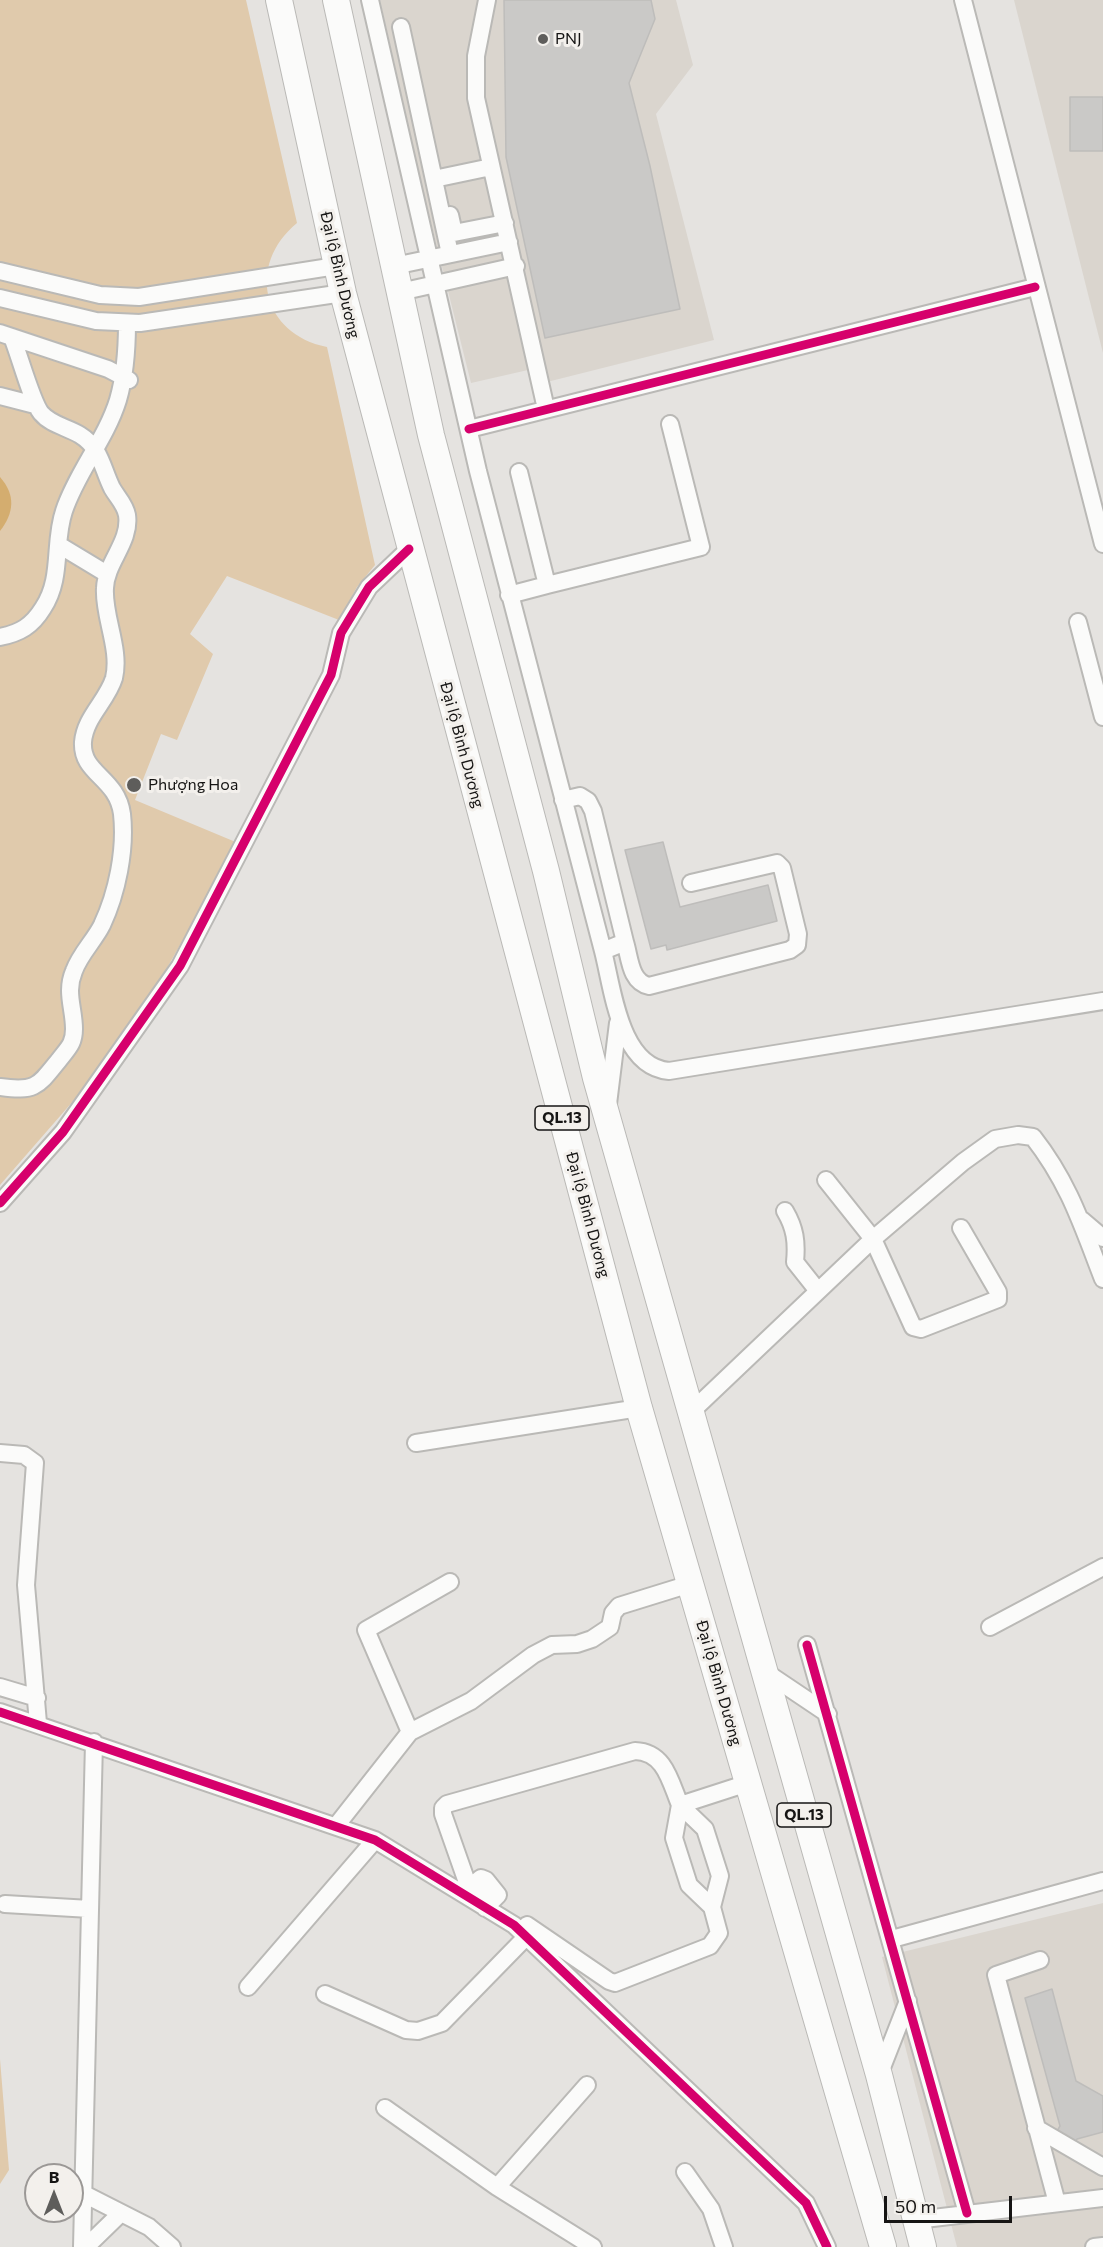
<!DOCTYPE html>
<html>
<head>
<meta charset="utf-8">
<style>
  body { margin:0 }
  #map { position:relative; width:1103px; height:2247px; overflow:hidden; background:#e5e3e0; font-family:Commissioner,sans-serif }
  canvas { display:block }
  .north { position:absolute; left:24px; top:2163px; width:60px; height:60px; box-sizing:border-box; background:#f3f0ec; border:2px solid #9b9896; border-radius:50%; rotate:0deg; font-size:16px; font-weight:700; line-height:24px; text-align:center; color:#161514 }
  .north::after { content:''; display:block; margin:auto; width:21px; height:27px; background:#5e5d5b; clip-path:polygon(50% 0,100% 100%,50% 72%,0 100%) }
  .scale { position:absolute; left:884px; top:2196px; width:128px; height:27px; box-sizing:border-box; border:3px solid #161514; border-top:0; padding-left:8px; font-size:18px; line-height:21px; white-space:nowrap; color:#161514; -webkit-text-stroke:4px #f3f0ec; paint-order:stroke }
</style>
</head>
<body>
<div id="map">
<canvas width="1103" height="2247"></canvas>
<div class="north">B</div>
<div class="scale">50 m</div>
</div>
<script>
const c = document.querySelector('canvas').getContext('2d');
c.lineJoin = 'round';
function paint(path, color) { c.fillStyle = color; c.fill(path, 'evenodd'); }
function strokePath(path, color, width, dash) { c.strokeStyle = color; c.lineWidth = width; c.lineCap = dash ? 'butt' : 'round'; c.setLineDash(dash || []); c.stroke(path); }
function label(font, color, halo, rows, align = 'center') {
  c.font = font + ' Commissioner,sans-serif'; c.lineWidth = 6; c.setLineDash([]); c.textBaseline = 'middle'; c.strokeStyle = halo; c.fillStyle = color; for (const [text, x, y, turn = 0] of rows) {
    c.save(); c.translate(x, y); c.rotate((+turn || 0) * Math.PI / 180); c.textAlign = isNaN(turn) ? turn : align; if (halo) c.strokeText(text, 0, 0); c.fillText(text, 0, 0); c.restore();
  }
}
paint(new Path2D(`
  M380 0H676L693 65 656 114 714 340 535 385 528 370 471 383 425 199Z
  M1014 0H1103V353L1089 298Z
  M1103 1903V2247H957L882 1957Z`), '#dad5ce');
paint(new Path2D(`
  M0 0H246L297 223C246 265 262 334 327 347L375 565 357 587 339 620 227 576 190 634 213 654 177 740 161 734 135 800 238 843 163 975 81 1092 0 1185Z
  M0 2059 9 2170 0 2184Z`), '#e0caac');
paint(new Path2D(`
  M0 477C16 495 14 513 0 531Z`), '#d4ad6f');
const building = new Path2D(`
  M504 0H651L655 19 629 83 650 166 680 309 545 338 506 157Z
  M1070 97H1103V151H1070Z
  M663 842 680 907 768 885 777 921 667 950 666 945 651 949 625 850Z
  M1052 1989 1076 2081 1103 2096V2132L1077 2139 1069 2154 1050 2143 1060 2126 1025 1998Z`);
paint(building, '#cac9c7');
strokePath(building, '#bebdbb', 1.5);
const minor = new Path2D(`
  M370 0 478 471 603 951C613 990 620 1067 669 1071L1103 1001
  M487 0 476 56V98L546 409
  M963 0 1103 544
  M401 27 450 254
  M434 179 491 167
  M450 215 454 233 505 223
  M394 266 509 242
  M0 271 100 295 139 297 336 266
  M400 292 516 266
  M0 298 96 321 140 323 343 293
  M0 333 108 369 129 380
  M0 396 35 405
  M469 429 1035 287
  M519 472 547 585 701 547 670 424
  M59 545 107 574
  M509 595 547 585
  M1078 622 1103 717
  M0 637C20 633 32 626 43 608 63 578 53 543 64 511 77 472 106 439 118 400 125 376 127 348 127 323
  M563 800 580 796 588 801 593 811 625 942 603 951
  M625 942C630 958 630 982 649 986L790 950 797 945 798 934 782 868 777 863 691 883
  M0 1087C36 1092 38 1086 59 1060 68 1048 74 1044 74 1029 74 1008 65 992 74 971 80 954 94 941 102 925 117 893 126 850 122 814 117 777 81 774 83 742 85 717 107 701 114 678 121 649 103 616 105 588 106 562 131 542 127 515 125 504 117 497 112 488 102 468 101 448 80 435 67 427 51 425 41 413 32 402 19 354 12 337
  M608 1104 618 1023
  M826 1180 873 1239 913 1327 921 1329 998 1299V1292L961 1228
  M0 1203 63 1132 180 966 331 675 341 633 369 587 409 549
  M785 1211C795 1228 797 1242 795 1262L818 1291
  M1082 1220 1103 1238
  M692 1411 873 1239 963 1162 995 1139 1018 1135 1033 1137C1069 1183 1082 1225 1103 1279
  M416 1443 639 1408
  M0 1453 24 1455 35 1463 26 1585 38 1723
  M990 1627 1103 1567
  M807 1645 967 2213
  M764 1671 828 1714
  M0 1687 37 1698
  M0 1712 375 1840 514 1925 806 2203 827 2247
  M410 1732 471 1701 533 1655 552 1645 577 1644 592 1639 610 1627 613 1613 619 1606 690 1584
  M680 1805 705 1829 720 1876 712 1907 689 1885 674 1838Z
  M336 1826 410 1732 366 1630 450 1582
  M463 1893 481 1878 486 1880 498 1895 485 1908
  M483 1896 469 1888 443 1814V1808L447 1804 635 1751C665 1752 670 1781 680 1805L748 1783
  M5 1904 90 1909
  M527 1925 609 1981 615 1983 710 1946 719 1933 712 1907
  M892 1939 1103 1881
  M1040 1960 996 1975 1057 2203
  M248 1987 375 1840
  M325 1994 406 2030 418 2031 442 2023 527 1936
  M879 2075 908 2001
  M385 2108 497 2187 593 2247
  M1036 2128 1103 2167
  M685 2172 711 2209 724 2247
  M497 2187 587 2085
  M84 2194 149 2227 172 2247
  M916 2220 1103 2198
  M82 2247 94 1742
  M86 2247 121 2213
  M1094 2247 1103 2246`);
const highway = new Path2D(`
  M279 0 343 293 639 1408 883 2247
  M336 0 431 435 546 871 596 1078 879 2075 923 2247`);
strokePath(minor, '#bab9b6', 20);
strokePath(highway, '#bab9b6', 28);
strokePath(minor, '#fbfbfa', 16);
strokePath(highway, '#fbfbfa', 26);
strokePath(new Path2D(`
  M469 429 1035 287
  M0 1203 63 1132 180 966 331 675 341 633 369 587 409 549
  M807 1645 967 2213
  M0 1712 375 1840 514 1925 806 2203 827 2247`), '#d6006c', 9);
for (const [x, y, r, color] of [
  [543,39,6,"#5e5d5b"],
  [134,785,8,"#5e5d5b"]
]) { const dot = new Path2D(); dot.arc(x, y, r, 0, 2 * Math.PI); c.fillStyle = color; c.fill(dot); strokePath(dot, '#f3f0ec', 2); }
for (const [x, y, w] of [
  [562,1118,54],
  [804,1815,54]
]) { const box = new Path2D(); box.roundRect(x - w / 2, y - 12, w, 24, 4.5); c.fillStyle = '#f3f0ec'; c.fill(box); strokePath(box, '#161514', 1.5); }
label('bold 15px', '#161514', null, [
  ["QL.13",562,1118],
  ["QL.13",804,1815]
]);
label('16px', '#161514', '#f3f0ec', [
  ["PNJ",555,39],
  ["Phượng Hoa",148,785]
], 'left');
label('16px', '#161514', '#f3f0ec', [
  ["Đại lộ Bình Dương",340,275,77],
  ["Đại lộ Bình Dương",462,745,75],
  ["Đại lộ Bình Dương",588,1215,75],
  ["Đại lộ Bình Dương",719,1683,74]
]);
</script>
</body>
</html>
